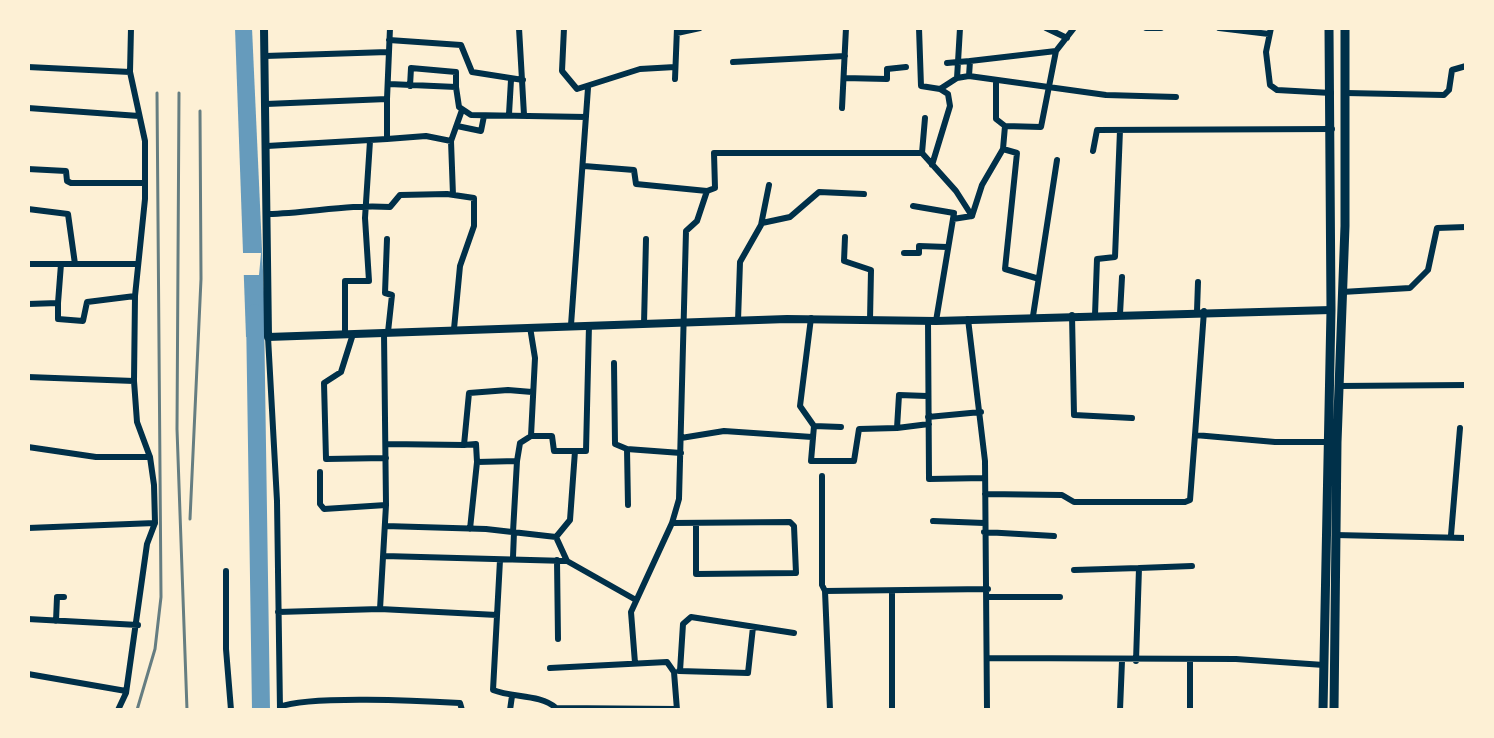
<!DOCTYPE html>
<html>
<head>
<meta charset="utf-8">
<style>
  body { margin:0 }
  #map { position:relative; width:1494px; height:738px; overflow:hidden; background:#fdf0d5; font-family:"Golos Text",sans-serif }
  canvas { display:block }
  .frame { position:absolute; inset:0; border:30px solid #fdf0d5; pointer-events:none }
</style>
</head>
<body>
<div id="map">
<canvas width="1494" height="738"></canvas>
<div class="frame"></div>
</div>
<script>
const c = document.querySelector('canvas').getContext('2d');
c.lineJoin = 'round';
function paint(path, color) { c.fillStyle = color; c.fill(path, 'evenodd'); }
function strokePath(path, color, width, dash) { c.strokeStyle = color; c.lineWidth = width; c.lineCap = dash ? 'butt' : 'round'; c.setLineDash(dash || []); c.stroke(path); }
paint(new Path2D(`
  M235 28H252L266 338 246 337Z`), '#669bbc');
paint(new Path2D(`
  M239 253H261L259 275H240Z`), '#fdf0d5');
strokePath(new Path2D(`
  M255 313 261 710`), '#669bbc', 18);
strokePath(new Path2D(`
  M519 28 524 115
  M564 28 562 71 577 89 640 69 675 67
  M919 28 921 86 940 89 957 78 969 76 1106 95 1176 97
  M960 28 958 62 970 61 969 76
  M1046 28 1067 38
  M1146 28H1161
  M1219 28 1269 34
  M1271 28 1266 52 1270 85 1277 90 1331 93
  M677 33 700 28
  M389 40 461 45 472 72 523 80
  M265 56 388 52
  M970 61 1056 51 1074 28
  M733 62 845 56
  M947 63 958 62 957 78
  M28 67 130 72
  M844 78 887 79V69L906 67
  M675 79 677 28
  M996 80V119L1005 126 1041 127 1056 51
  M389 84 456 87 459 107 471 115 586 117
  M410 86 411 68 456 72V87
  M1346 93 1444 95 1449 90 1452 70 1466 66
  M266 104 387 99 390 28
  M28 108 139 116
  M842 108 846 28
  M509 114 511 80
  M925 118 922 153 956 191 972 216
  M457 126 481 131 484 116
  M1005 126 1003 149 1017 153 1005 269 1036 278
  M387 139 426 136 451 141
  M267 146 387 139V99
  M1093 151 1097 130 1332 129
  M932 165 950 106 948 94 940 89
  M584 166 634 170 636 184 707 191
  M28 169 66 171 67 181 71 183H145
  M453 195 451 141 462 110
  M913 206 954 213 936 321
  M28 209 68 214 75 264
  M268 214C310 213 348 204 390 207L400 195 447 194 474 198V226L460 266 454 329
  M953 219 972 216 982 185 1003 149
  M762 223 790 217 819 192 864 194
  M845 237 844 261 871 270 870 320
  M387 239 385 293 392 295 388 332
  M904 253H919V246L947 247
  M28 264H138
  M1342 292 1410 288 1428 270 1437 228 1466 227
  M58 303 61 264
  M28 304 58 303V319L83 321 87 302 135 296
  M1197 311 1198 282
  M1120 314 1122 277
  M1072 315 1074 415 1132 418
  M1095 315 1097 259 1115 257 1120 130
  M1033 316 1057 160
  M811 318 800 406 814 426
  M968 319 985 461 987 710
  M928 320 929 479 985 478
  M738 321 740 262 761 225 769 185
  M644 324 646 239
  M571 325 588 88
  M530 327 535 358 531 436
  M345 334V281H369L365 218 370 141
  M353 334 341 372 324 383 326 459 386 458
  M268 337 277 501 280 710
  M614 363 615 444 627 449
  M28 377 134 381
  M1339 386 1466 385
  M532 392 508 390 469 393 464 445 476 444 477 462 517 461 520 443 531 436H552L554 451H575L570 520 556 537
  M928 417 981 412
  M841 427 814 426 811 461H854L859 429 897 428 899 395 927 396
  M897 428 929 424
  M1195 435 1204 311
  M681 438 724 431 812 437
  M387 444 464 445
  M28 447 96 457H150
  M575 451H586L589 325
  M320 472V504L324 509 386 505
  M822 476V585L825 591 830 710
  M985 494 1062 495 1074 502H1185L1190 500 1195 435 1275 442H1328
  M628 505 627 449 681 453
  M933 521 984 523
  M672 523 790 522 794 526 796 573 696 574V525
  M385 526 486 529 556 537 567 561 636 600
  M28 528 155 523
  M470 529 477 462
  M513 532 517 461
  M984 532 1054 536
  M1335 535 1466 538
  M1451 535 1460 428
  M384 556 567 561
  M513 557 514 532
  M500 560 493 690C513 698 540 694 556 708L677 709
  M557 560 558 639
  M1074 570 1139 568
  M226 571V649L231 710
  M825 591 988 589
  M989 597H1060
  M380 609 386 505 384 333
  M278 612 380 609 497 615
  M28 619 138 625
  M56 621 57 597H64
  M988 658 1236 659 1324 665
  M1136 661 1139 568 1192 566
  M635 663 631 612 672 523 679 499 686 231 697 221 707 191 715 188 714 153H922
  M550 668 667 662 674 672 677 710
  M679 671 748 673 753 627
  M680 671 683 624 691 617 794 633
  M28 674 126 691
  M280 707C307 695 425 701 460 703L462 710
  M118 710 126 693 147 544 155 523 154 485 150 457 137 422 134 381 135 296 145 199V141L130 72 131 28
  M510 710 512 696
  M892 710V591
  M1120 710 1122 661
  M1190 710V659`), '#003049', 6);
strokePath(new Path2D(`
  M264 28 268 337 787 319 936 321 1331 310`), '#003049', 8);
strokePath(new Path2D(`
  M1323 710 1331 310 1329 28
  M1334 710 1337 442 1345 226V28`), '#003049', 9);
strokePath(new Path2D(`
  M179 93 177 429 187 710
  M190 519 201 279 200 111
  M137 710 155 649 161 597 157 93`), '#657d81', 3);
</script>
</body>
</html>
